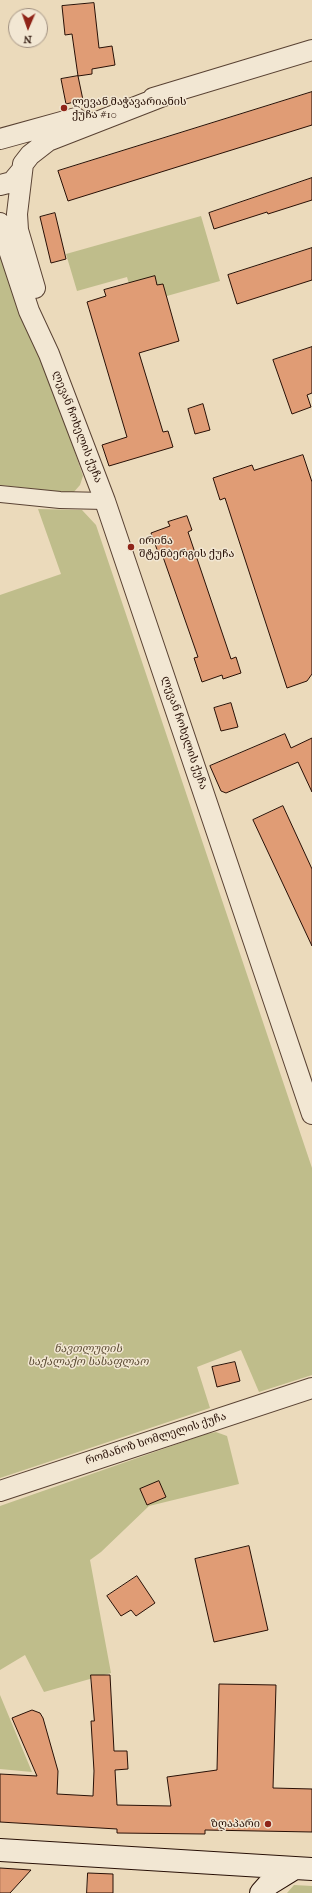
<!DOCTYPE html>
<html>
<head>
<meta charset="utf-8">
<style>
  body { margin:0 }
  #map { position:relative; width:312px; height:1893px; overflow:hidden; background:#ebdabb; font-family:"IM FELL French Canon",serif }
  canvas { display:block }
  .north { position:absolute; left:8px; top:8px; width:40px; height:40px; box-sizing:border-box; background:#f2e7d3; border:1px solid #a19181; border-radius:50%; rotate:182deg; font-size:11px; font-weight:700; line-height:16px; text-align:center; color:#281006 }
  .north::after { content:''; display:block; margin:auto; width:14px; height:18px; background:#8f2418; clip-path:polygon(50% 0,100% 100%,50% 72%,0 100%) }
</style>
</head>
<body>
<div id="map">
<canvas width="312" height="1893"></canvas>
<div class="north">N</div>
</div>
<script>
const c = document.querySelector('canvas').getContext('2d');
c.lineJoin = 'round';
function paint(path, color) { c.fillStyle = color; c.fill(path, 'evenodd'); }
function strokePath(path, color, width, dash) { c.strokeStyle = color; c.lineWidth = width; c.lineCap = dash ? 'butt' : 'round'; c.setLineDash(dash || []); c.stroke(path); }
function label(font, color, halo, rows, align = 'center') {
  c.font = font + ' "IM FELL French Canon","Noto Serif Georgian",serif'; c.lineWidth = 3; c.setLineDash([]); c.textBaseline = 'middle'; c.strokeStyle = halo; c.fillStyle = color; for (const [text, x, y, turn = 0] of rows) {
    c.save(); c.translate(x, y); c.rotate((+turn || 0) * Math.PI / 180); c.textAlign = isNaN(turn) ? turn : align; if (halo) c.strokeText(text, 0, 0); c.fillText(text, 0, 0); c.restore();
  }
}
paint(new Path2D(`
  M201 216 220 281 135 305 127 277 77 291 66 254Z
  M0 238 21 294 83 476 80 485 73 493 0 485Z
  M38 509 82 510 96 525 312 1168V1375L259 1392 241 1350 197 1367 210 1408 0 1478V595L61 574Z
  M216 1432 227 1436 239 1484 149 1506 101 1552 90 1560 111 1673 44 1692 25 1655 0 1670V1506L206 1434Z
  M0 1695 32 1772 0 1769Z
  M294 1885 312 1886V1893H287Z`), '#bfbd8b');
const building = new Path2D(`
  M94 3 99 48 112 46 115 65 92 69V74L78 76 72 34 65 35 62 6Z
  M78 76 83 100 66 104 61 79Z
  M312 92V125L68 201 58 171Z
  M312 178V200L268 214 267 212 214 229 209 213Z
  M55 213 66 259 51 263 40 217Z
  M312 248V280L237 304 228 275Z
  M155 276 157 285 163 284 179 341 139 353 163 432 168 431 173 447 109 466 102 445 127 437 87 302 106 296 104 290Z
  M312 347V393L307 395 311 407 292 414 273 360Z
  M203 404 210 430 195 434 188 409Z
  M303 455 312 482V674L307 681 287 688 225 498 220 500 213 478 252 465 254 470Z
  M187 516 192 530 188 532 231 659 236 657 241 673 223 679 222 675 202 682 194 658 198 657 162 554 159 555 151 533 170 526 168 522Z
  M231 703 238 727 221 731 214 708Z
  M285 734 291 748 312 738V792L298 762 226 793 221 791 210 766Z
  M283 806 312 869V946L253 820Z
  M235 1362 240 1381 217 1387 212 1367Z
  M159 1481 166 1497 147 1505 140 1489Z
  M249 1546 268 1630 214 1642 195 1559Z
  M137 1576 155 1603 136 1616 131 1610 121 1616 107 1596Z
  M91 1675H110L114 1751H127L128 1769 115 1770 117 1805 171 1806 167 1777 217 1770 219 1684 276 1685 273 1788 312 1789V1832L205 1830V1834L117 1833V1829L0 1822V1774L37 1776 12 1718 32 1710 40 1713 43 1718 58 1771 57 1794 93 1796 94 1771 91 1721H94Z
  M0 1868 31 1870 10 1893H0Z
  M88 1873 113 1874V1893H87Z`);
paint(building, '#e09c75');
strokePath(building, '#281006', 1);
const minor = new Path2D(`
  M0 494 60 500 105 501`);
const tertiary = new Path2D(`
  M153 98 312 50
  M0 139 76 118
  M0 185 12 182 22 170
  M0 223 29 311 49 354 105 501 312 1114
  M35 288 18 230 17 214 23 164 30 155 48 141 166 95
  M0 1491 312 1388`);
const secondary = new Path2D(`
  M0 1850 312 1869
  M261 1893 269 1884 295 1868`);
strokePath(minor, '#594233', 18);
strokePath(tertiary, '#594233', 22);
strokePath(secondary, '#281006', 24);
strokePath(minor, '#f2e7d3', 16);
strokePath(tertiary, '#f2e7d3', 20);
strokePath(secondary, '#f2e7d3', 22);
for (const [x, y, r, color] of [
  [64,108,4,"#8f2418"],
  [131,547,4,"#8f2418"],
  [268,1824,4,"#8f2418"]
]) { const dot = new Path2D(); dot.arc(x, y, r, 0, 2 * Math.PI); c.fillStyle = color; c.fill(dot); strokePath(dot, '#f2e7d3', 1.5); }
label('11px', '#281006', '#f2e7d3', [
  ["ლევან მაჭავარიანის",72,102],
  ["ქუჩა #10",72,115],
  ["ირინა",139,541],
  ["შტენბერგის ქუჩა",139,554],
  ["ზღაპარი",260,1824,"right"]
], 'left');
label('11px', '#281006', '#f2e7d3', [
  ["ლევან ჩოხელის ქუჩა",77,427,69],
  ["ლევან ჩოხელის ქუჩა",184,733,71],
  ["რომანოზ ხომლელის ქუჩა",156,1439,-18]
]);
label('italic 11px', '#5d4d35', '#f2e7d3', [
  ["ნავთლუღის",88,1349],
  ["საქალაქო სასაფლაო",88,1362]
]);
</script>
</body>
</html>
